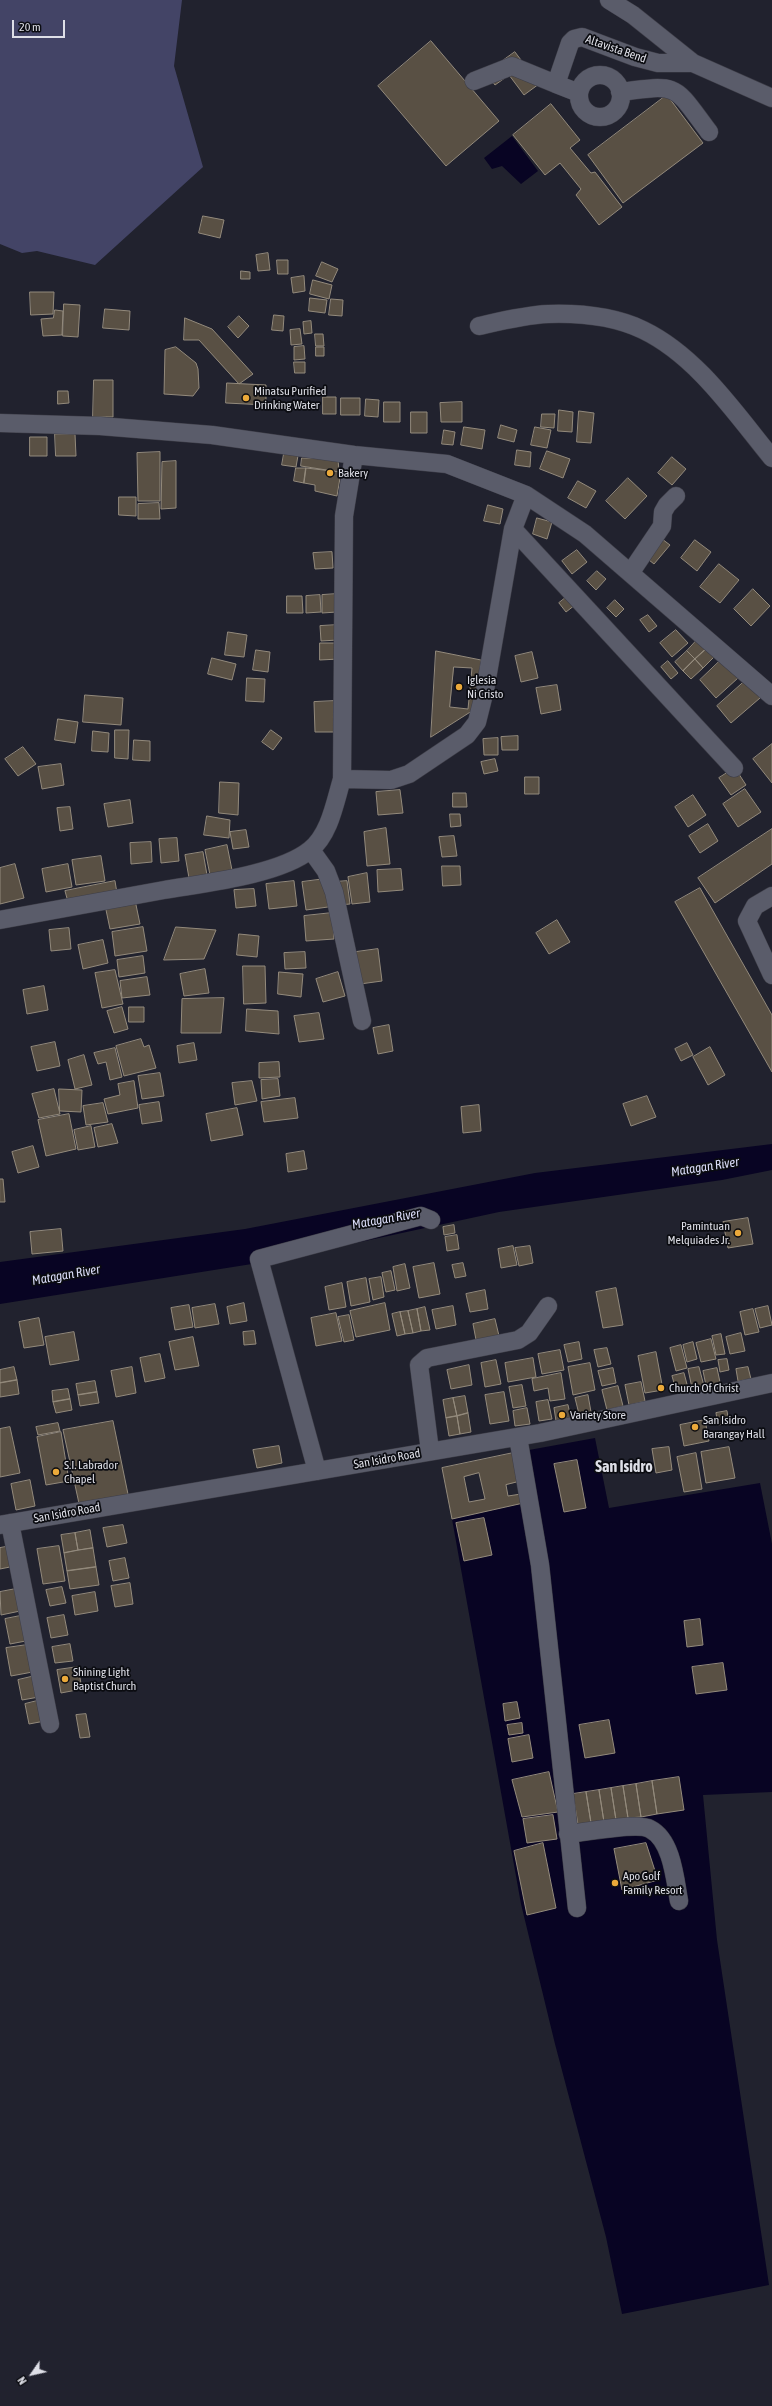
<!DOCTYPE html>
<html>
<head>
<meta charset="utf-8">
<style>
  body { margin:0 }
  #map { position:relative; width:772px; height:2406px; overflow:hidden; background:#21222e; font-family:"Asap Condensed",sans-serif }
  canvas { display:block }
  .north { position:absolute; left:12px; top:2354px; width:40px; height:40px; -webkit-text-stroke:3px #0b0c11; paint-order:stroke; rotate:236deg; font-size:11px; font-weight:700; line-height:16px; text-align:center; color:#dedfe7 }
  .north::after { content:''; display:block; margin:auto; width:14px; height:18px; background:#dedfe7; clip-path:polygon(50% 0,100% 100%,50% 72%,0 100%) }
  .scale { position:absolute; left:12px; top:20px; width:53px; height:18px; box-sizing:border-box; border:2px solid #dedfe7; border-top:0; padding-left:5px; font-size:12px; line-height:14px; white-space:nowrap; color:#dedfe7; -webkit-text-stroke:3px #0b0c11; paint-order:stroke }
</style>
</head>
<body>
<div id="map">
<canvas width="772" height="2406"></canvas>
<div class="north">N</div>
<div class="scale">20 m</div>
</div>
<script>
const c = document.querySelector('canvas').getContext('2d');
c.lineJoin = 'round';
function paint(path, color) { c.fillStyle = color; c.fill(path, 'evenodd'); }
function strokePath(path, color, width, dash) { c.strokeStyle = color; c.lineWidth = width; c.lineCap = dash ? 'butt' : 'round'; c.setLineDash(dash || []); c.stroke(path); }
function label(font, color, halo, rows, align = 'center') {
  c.font = font + ' "Asap Condensed",sans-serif'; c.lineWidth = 3.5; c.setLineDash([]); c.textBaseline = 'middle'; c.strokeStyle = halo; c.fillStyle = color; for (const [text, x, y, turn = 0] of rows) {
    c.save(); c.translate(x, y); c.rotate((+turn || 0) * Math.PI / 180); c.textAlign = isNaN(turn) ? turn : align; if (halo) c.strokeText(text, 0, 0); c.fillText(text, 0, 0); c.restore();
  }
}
paint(new Path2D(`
  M0 0H182L174 66 203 167 95 265 37 251 22 253 0 244Z`), '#434466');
paint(new Path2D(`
  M512 136 538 171 521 184 502 166 492 169 484 158Z
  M772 1144V1170L722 1180 499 1212 277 1260 0 1304V1262L245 1229 535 1173Z
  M595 1438 609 1508 760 1483 772 1544V1792L703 1795 717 1940 769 2285 622 2314 606 2237 555 2044 521 1904 452 1519 528 1502 518 1452Z`), '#080423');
const building = new Path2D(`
  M431 41 499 121 446 166 378 86Z
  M515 52 539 84 524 95 509 75 495 85 486 73Z
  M667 95 703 143 623 203 588 155Z
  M551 104 580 140 570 148 591 173 595 172 622 207 599 225 576 195 581 189 560 163 545 175 513 135Z
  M203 216 224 220 220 238 199 233Z
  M268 253 270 270 258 271 256 255Z
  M277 260H288V274H278Z
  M322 262 338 269 332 282 316 276Z
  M241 271 250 272V279H241Z
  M304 276 305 291 293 293 291 278Z
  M313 280 332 285 329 299 310 294Z
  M30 292H54L53 314 31 315Z
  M310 298 327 300 325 313 309 311Z
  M331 299 343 300 342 316 329 315Z
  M64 304 80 305 78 337 63 336Z
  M105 309 130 311 129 330 103 328Z
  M55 310 63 311 62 335 43 336 41 319 53 318Z
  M274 315 284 316 283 331 272 330Z
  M239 316 249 326 238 338 228 327Z
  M185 318 212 329 253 374 239 384 199 340H184Z
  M311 321 312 333 304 334 303 322Z
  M300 329 302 344 291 345 290 330Z
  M315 334H323L324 346H316Z
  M304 346 305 359 294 360V347Z
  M176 347 196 363 198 369 199 388 193 396 164 394 165 350Z
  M316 347H324V356H316Z
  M294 362H305V373H295Z
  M94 380H113V417H93Z
  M227 383 266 385V405L226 403Z
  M58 391H68L69 403 58 404Z
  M323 397H336V414H323Z
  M341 398H360V415H341Z
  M366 399 379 400 378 417 365 416Z
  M384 402H400V422H384Z
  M462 402V422H441L440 403Z
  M559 410 573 412 572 432 558 431Z
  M579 411 594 413 591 443 577 442Z
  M411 412H427V433H411Z
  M542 414H555L554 428 541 427Z
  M501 425 517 430 514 442 498 438Z
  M464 427 485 430 482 449 461 445Z
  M535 427 551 430 547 448 531 445Z
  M444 430 455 432 453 445 442 444Z
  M55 434H75L76 456H56Z
  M30 437H47V456H30Z
  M285 448 299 450 296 467 282 465Z
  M517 450 531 452 530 467 515 465Z
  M547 451 570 459 563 478 540 469Z
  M160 452V501H138L137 453Z
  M672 457 686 469 672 485 658 473Z
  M302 458 338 459 339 472 301 466Z
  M176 461V508L161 509 162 462Z
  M296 468H306L304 483 294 481Z
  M306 468 341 472 337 496 315 491V485L304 483Z
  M628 478 647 496 625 519 606 501Z
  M578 481 596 491 586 508 568 498Z
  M119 497H136V516L119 515Z
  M159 503 160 519H138V504Z
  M488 505 503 509 500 524 484 521Z
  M537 518 552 522 547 539 533 534Z
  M654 533 670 545 654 564 639 552Z
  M695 540 711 552 697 571 681 558Z
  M577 550 587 562 572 574 562 561Z
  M332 552 333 568 315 569 313 553Z
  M719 564 739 580 720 603 700 587Z
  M597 571 606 579 596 590 587 581Z
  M753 589 770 606 751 626 734 609Z
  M337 594V612L322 613V595Z
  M320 595 321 612 306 613V596Z
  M287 596H302L303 613H287Z
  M568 596 575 605 566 612 559 603Z
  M615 600 624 609 616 617 607 608Z
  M648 615 657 626 649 632 640 620Z
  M338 625V640L321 641 320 626Z
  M676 630 688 643 672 657 660 643Z
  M228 632 247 635 244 657 225 655Z
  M697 640 706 649 695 659 687 651Z
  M320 643H338L339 659 320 660Z
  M706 649 714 657 703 668 695 659Z
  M256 650 270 652 268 672 253 670Z
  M436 651 481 660 475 709 431 737Z
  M687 651 695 659 683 671 675 662Z
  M532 652 538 678 521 682 515 656Z
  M212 658 236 664 232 680 208 674Z
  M695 659 703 668 691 679 683 671Z
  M721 660 738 678 716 698 700 680Z
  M668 661 678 673 671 679 661 667Z
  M454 667 472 668 468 709 450 707Z
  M247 678 265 679 264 702 246 701Z
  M745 681 760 698 731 723 717 706Z
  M557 685 561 710 541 714 536 688Z
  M85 695 123 698 121 725 83 722Z
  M335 701 336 732H315L314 702Z
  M58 719 78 722 75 743 55 740Z
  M115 730H129L128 759 115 758Z
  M271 730 282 738 273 750 262 742Z
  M93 731 109 733 108 752 92 751Z
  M518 736V750H502L501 737Z
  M498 738V755H484L483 739Z
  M134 740 150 741V761L133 760Z
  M772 744V783L753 759Z
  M23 747 36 764 18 776 5 759Z
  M495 759 498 771 484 774 481 762Z
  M61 764 64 785 42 789 38 767Z
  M735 768 746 785 731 795 719 778Z
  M525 777H539V794H525Z
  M220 782 239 783 238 815 219 813Z
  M745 789 761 812 738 827 723 804Z
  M400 790 403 813 378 815 376 792Z
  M453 793H466L467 807H453Z
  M693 795 706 815 688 827 675 807Z
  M130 800 133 823 108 827 104 804Z
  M70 807 73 829 60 831 57 808Z
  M450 814H460L461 826 451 827Z
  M207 816 230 820 229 838 204 835Z
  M708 824 718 841 700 853 689 836Z
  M386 828 390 864 367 866 364 832Z
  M772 829V864L715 903 698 878Z
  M246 830 249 847 233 849 230 832Z
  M454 836 457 856 442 857 439 837Z
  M177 838 179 861 161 863 159 839Z
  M151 842 152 862 131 864 130 843Z
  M227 845 232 870 210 875 205 850Z
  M203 852 207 875 189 878 185 855Z
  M101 856 105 881 76 885 72 860Z
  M15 864 24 898 0 904V868Z
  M68 864 72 887 46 892 42 869Z
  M442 866H460L461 885 443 886Z
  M401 869 403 890 378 892 377 870Z
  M367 873 370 902 352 904 348 877Z
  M325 879 328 907 306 910 302 882Z
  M115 881 117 893 68 902 65 891Z
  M294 881 297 906 269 909 266 884Z
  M347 881 350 904 339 905 335 882Z
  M700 888 772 1015V1072L675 902Z
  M254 889 256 906 236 908 234 890Z
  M135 900 140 924 110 929 105 905Z
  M332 913 334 939 306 941 304 916Z
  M557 920 570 942 549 954 536 933Z
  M143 927 147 951 115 956 112 932Z
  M176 927 216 930 204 959 164 960Z
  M69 928 71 949 51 951 49 930Z
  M239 934 259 936 257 957 237 955Z
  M103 940 108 963 83 969 78 945Z
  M378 949 382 981 360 984 356 952Z
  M305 952 306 968 285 969 284 953Z
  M143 956 145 973 119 977 117 960Z
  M243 966H265L266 1003 244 1004Z
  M205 969 209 993 184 996 180 974Z
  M115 970 123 1004 102 1008 95 973Z
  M279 972 303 974 301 997 278 994Z
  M338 972 345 996 323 1002 316 979Z
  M147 977 150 995 122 998 120 981Z
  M44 986 48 1010 27 1014 23 990Z
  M224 998 221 1033H181L182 999Z
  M122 1007 128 1029 114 1033 107 1011Z
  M129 1007H144V1022H129Z
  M247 1009 278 1011 279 1034 246 1031Z
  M319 1013 324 1039 299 1042 294 1016Z
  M389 1025 393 1051 378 1054 373 1028Z
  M141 1039 144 1047 149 1045 156 1068 124 1076 116 1046Z
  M55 1042 60 1066 37 1071 31 1047Z
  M194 1043 197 1060 179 1063 177 1046Z
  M687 1043 693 1055 681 1061 675 1049Z
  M710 1047 725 1075 708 1085 693 1057Z
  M115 1048 122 1077 110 1080 106 1062 98 1064 94 1053Z
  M84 1055 92 1085 75 1089 68 1060Z
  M279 1062 280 1077 259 1078V1063Z
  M160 1073 164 1096 142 1099 138 1076Z
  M278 1079 280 1096 262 1099 261 1080Z
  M134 1081 138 1108 108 1114 104 1099 120 1095 118 1084Z
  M252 1081 257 1101 235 1105 232 1083Z
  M54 1089 60 1114 39 1118 32 1094Z
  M59 1089 82 1090 81 1112 60 1111Z
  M647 1096 656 1117 631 1126 623 1104Z
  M295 1098 298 1118 264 1122 261 1102Z
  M159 1102 162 1121 142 1124 139 1105Z
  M103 1103 108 1122 86 1125 83 1106Z
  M479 1105 481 1131 463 1133 461 1107Z
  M237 1108 243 1135 211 1141 206 1114Z
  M69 1114 76 1149 46 1156 38 1120Z
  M112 1124 118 1143 98 1147 94 1128Z
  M91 1126 95 1147 78 1150 74 1130Z
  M33 1146 39 1167 18 1173 12 1152Z
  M304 1151 307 1169 288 1172 286 1154Z
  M0 1179H3L5 1202H0Z
  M748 1218 753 1244 728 1248 723 1222Z
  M454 1225 455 1233 444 1235 443 1227Z
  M61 1229 63 1251 32 1254 30 1232Z
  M457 1235 459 1249 447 1251 445 1237Z
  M513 1246 517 1265 501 1268 498 1249Z
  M530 1246 533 1263 519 1266 515 1248Z
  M434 1263 440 1294 419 1298 413 1267Z
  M463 1263 466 1276 455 1278 452 1265Z
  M405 1264 410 1288 397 1291 393 1267Z
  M391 1271 395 1290 386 1292 382 1273Z
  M381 1277 384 1297 373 1300 369 1279Z
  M366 1278 370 1302 351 1306 347 1282Z
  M342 1283 346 1307 329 1310 325 1287Z
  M616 1288 623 1325 603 1328 596 1292Z
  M485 1290 488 1309 470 1312 466 1294Z
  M244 1303 247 1321 230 1324 227 1307Z
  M385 1303 390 1330 356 1337 350 1311Z
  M215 1304 219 1324 195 1328 192 1308Z
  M189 1305 193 1327 175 1330 171 1308Z
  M453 1306 456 1325 436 1329 432 1310Z
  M768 1306 772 1325 760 1328 755 1309Z
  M425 1307 430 1330 421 1331 417 1309Z
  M417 1309 421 1331 413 1333 408 1311Z
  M753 1309 759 1332 745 1335 740 1312Z
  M408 1311 413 1333 405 1334 400 1312Z
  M400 1312 405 1334 397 1336 392 1314Z
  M336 1313 342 1341 316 1346 311 1318Z
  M349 1315 354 1340 344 1342 338 1317Z
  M39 1318 44 1345 24 1348 19 1322Z
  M495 1319 500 1340 477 1345 473 1324Z
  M254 1331 256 1344 244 1345 243 1332Z
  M74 1332 79 1360 50 1365 45 1337Z
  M741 1333 745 1351 730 1354 726 1337Z
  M721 1334 725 1354 716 1355 712 1336Z
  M193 1337 199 1366 175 1370 169 1342Z
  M711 1339 716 1359 701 1362 696 1343Z
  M579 1342 582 1359 568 1362 564 1345Z
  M693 1342 697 1359 687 1362 683 1345Z
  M681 1345 687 1368 676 1371 670 1348Z
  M607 1348 611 1364 598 1367 594 1350Z
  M560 1350 564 1370 542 1374 538 1354Z
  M656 1352 663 1390 645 1393 638 1356Z
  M160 1354 165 1378 145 1382 140 1358Z
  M533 1358 536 1377 508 1382 505 1363Z
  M727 1359 729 1370 720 1372 718 1360Z
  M496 1360 501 1384 485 1387 481 1363Z
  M590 1363 595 1390 573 1395 568 1367Z
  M469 1365 472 1385 451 1389 447 1370Z
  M14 1367 17 1380 0 1383V1370Z
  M132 1367 136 1393 116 1397 111 1371Z
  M699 1367 704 1386 692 1388 688 1369Z
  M748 1367 751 1379 738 1381 736 1369Z
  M613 1368 616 1383 602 1386 598 1371Z
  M717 1368 721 1387 707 1390 703 1371Z
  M561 1373 565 1399 550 1401 548 1388 534 1391 532 1379Z
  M684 1373 688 1388 676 1390 672 1376Z
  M17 1380 19 1394 0 1397V1383Z
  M95 1381 97 1392 78 1395 76 1384Z
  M641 1382 645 1401 629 1405 625 1385Z
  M522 1385 526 1406 513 1408 509 1387Z
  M618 1386 623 1406 607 1410 602 1390Z
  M68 1389 70 1399 53 1402 52 1391Z
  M97 1392 99 1403 80 1406 78 1395Z
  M504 1392 509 1421 490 1424 485 1395Z
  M588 1395 591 1412 579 1414 575 1398Z
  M465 1396 468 1413 457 1416 453 1398Z
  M453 1398 457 1416 446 1418 443 1400Z
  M70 1399 72 1410 56 1413 53 1402Z
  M548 1400 552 1419 539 1421 536 1402Z
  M568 1405 571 1418 556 1421 554 1408Z
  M527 1408 530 1424 515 1426 513 1411Z
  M727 1411 729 1423 718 1425 716 1413Z
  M468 1413 471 1432 460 1434 457 1416Z
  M457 1416 460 1434 449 1436 446 1418Z
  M705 1420 709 1441 684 1446 680 1425Z
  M113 1421 129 1499 80 1508 63 1430Z
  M58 1423 60 1431 38 1435 36 1427Z
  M10 1427 20 1473 0 1477V1429Z
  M61 1432 69 1481 46 1485 37 1437Z
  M279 1446 282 1463 257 1468 253 1450Z
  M669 1447 672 1470 656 1473 652 1449Z
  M729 1447 735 1478 706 1483 701 1452Z
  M518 1452 528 1502 452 1519 442 1468Z
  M696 1453 702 1489 684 1492 677 1457Z
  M577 1460 586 1508 564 1512 554 1464Z
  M479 1473 485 1499 469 1502 464 1477Z
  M30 1480 35 1506 16 1510 11 1484Z
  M518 1482 521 1494 508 1496 506 1485Z
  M484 1518 492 1555 464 1561 456 1523Z
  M123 1525 127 1543 107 1547 103 1528Z
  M90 1530 93 1548 78 1550 75 1533Z
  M75 1533 78 1550 64 1553 61 1535Z
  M11 1546 15 1566 0 1569V1548Z
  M59 1546 65 1581 43 1584 37 1549Z
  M93 1548 96 1567 67 1571 64 1553Z
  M125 1558 129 1578 113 1581 109 1561Z
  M96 1567 99 1585 70 1589 67 1571Z
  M130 1583 133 1604 115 1607 111 1586Z
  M62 1587 66 1603 50 1606 46 1590Z
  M21 1588 25 1610 1 1615 0 1592Z
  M95 1592 98 1611 75 1615 72 1596Z
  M25 1615 31 1640 10 1644 5 1619Z
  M64 1615 68 1635 51 1638 47 1618Z
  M700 1619 703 1645 687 1647 684 1621Z
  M34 1644 38 1671 11 1676 6 1648Z
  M70 1644 73 1661 55 1663 52 1647Z
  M723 1663 727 1690 696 1694 692 1667Z
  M78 1667 82 1689 61 1693 57 1670Z
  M35 1676 39 1697 22 1700 18 1680Z
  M41 1700 45 1721 29 1724 25 1704Z
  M517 1702 520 1718 505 1721 503 1704Z
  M86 1714 90 1737 80 1738 76 1715Z
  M609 1720 615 1753 585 1758 579 1725Z
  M522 1723 523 1733 509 1735 507 1725Z
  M529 1735 533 1758 512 1762 508 1739Z
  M549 1772 558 1812 522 1817 512 1780Z
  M679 1777 684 1810 657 1814 652 1781Z
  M652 1781 657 1814 641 1817 636 1784Z
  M636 1784 641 1817 628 1818 623 1786Z
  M623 1786 628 1818 616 1820 611 1788Z
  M611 1788 616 1820 604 1822 599 1790Z
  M599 1790 604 1822 591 1823 586 1792Z
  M586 1792 591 1823 578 1825 573 1794Z
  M553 1815 557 1839 527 1843 523 1819Z
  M543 1843 556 1908 527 1915 514 1851Z
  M646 1843 658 1880 622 1890 614 1849Z`);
paint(building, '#595044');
strokePath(building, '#938a7c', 1);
const minor = new Path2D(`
  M609 0 633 15 693 63
  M579 96a21 21 0 1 1 42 0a21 21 0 1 1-42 0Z
  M474 81 512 66 556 84
  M620 92C680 84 673 84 709 132
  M579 93 556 84 570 43 574 39 582 37 635 57 658 63H693L772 98
  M479 326C501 321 525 315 548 314 579 313 614 316 643 330 697 356 735 413 772 458
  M0 423 100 426 212 435 354 455 447 464 526 495 585 534 772 696
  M513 529 734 768
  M631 572 662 526 663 512 667 505 676 496
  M342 779 391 780 409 774 467 735 477 722 485 690 513 529 526 495
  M311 850 326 871 334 892 362 1021
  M772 896 755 906 747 921 772 975
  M0 920C55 910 110 900 164 890 204 883 279 875 310 850 330 834 335 802 342 779L344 516 354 455
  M518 1437 540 1565 577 1908
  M430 1451 419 1365 427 1358 518 1340 529 1333 548 1306
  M317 1471 259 1259 421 1216 431 1220
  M10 1523 50 1724
  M0 1525 540 1433 772 1383
  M568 1834C585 1832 638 1822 650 1829 672 1840 675 1879 679 1901`);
strokePath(minor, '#3e3e48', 19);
strokePath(minor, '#5a5c6a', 18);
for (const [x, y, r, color] of [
  [246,398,4,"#eba93a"],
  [330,473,4,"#eba93a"],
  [459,687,4,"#eba93a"],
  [738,1233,4,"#eba93a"],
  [661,1388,4,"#eba93a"],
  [562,1415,4,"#eba93a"],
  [695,1427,4,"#eba93a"],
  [56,1472,4,"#eba93a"],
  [65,1679,4,"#eba93a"],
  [615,1883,4,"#eba93a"]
]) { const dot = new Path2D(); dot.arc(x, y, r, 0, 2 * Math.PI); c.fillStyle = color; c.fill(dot); strokePath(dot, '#0b0c11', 1.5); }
label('12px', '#dedfe7', '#0b0c11', [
  ["Altavista Bend",616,49,19],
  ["San Isidro Road",387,1459,-10],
  ["San Isidro Road",67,1513,-10]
]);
label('12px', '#dedfe7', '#0b0c11', [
  ["Minatsu Purified",254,391],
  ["Drinking Water",254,405],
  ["Bakery",338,473],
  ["Iglesia",467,680],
  ["Ni Cristo",467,694],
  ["Pamintuan",730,1226,"right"],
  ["Melquiades Jr.",730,1240,"right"],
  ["Church Of Christ",669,1388],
  ["Variety Store",570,1415],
  ["San Isidro",703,1420],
  ["Barangay Hall",703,1434],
  ["S.I. Labrador",64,1465],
  ["Chapel",64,1479],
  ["Shining Light",73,1672],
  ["Baptist Church",73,1686],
  ["Apo Golf",623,1876],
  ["Family Resort",623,1890]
], 'left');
label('italic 13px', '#dcdefa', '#0b0c11', [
  ["Matagan River",705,1167,-9],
  ["Matagan River",386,1219,-10],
  ["Matagan River",66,1275,-10]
]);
label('bold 16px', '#dedfe7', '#0b0c11', [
  ["San Isidro",624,1467]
]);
</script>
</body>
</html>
